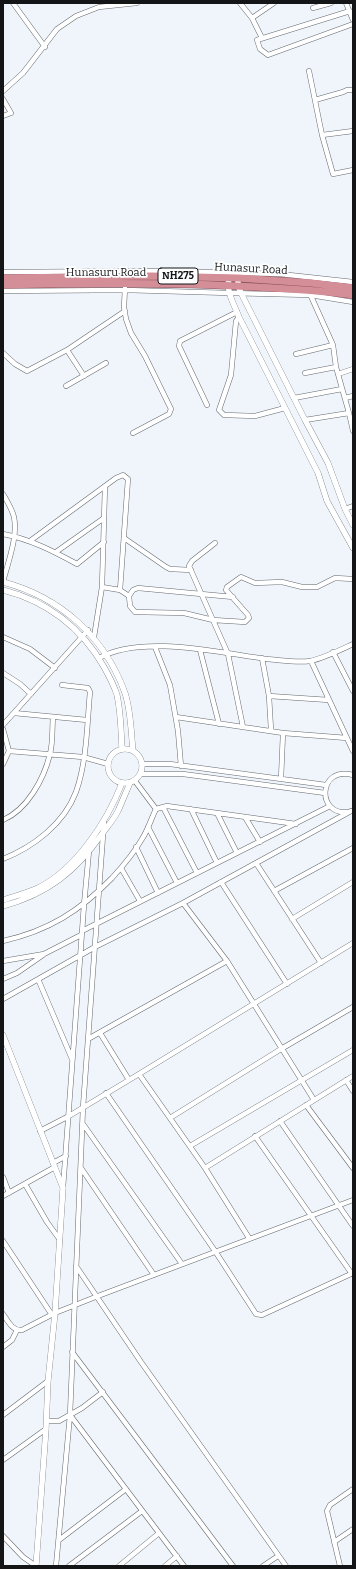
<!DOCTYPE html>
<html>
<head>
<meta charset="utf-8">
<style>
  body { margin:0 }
  #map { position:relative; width:356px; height:1569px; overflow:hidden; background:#eff5fb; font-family:Bitter,serif }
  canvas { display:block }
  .frame { position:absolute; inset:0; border:4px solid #131517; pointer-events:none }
</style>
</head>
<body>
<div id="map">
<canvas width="356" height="1569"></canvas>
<div class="frame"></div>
</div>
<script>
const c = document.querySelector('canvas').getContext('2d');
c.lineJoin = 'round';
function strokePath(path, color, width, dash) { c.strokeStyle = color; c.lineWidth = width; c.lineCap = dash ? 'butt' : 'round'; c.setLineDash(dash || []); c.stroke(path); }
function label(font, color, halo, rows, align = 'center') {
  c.font = font + ' Bitter,serif'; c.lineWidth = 3.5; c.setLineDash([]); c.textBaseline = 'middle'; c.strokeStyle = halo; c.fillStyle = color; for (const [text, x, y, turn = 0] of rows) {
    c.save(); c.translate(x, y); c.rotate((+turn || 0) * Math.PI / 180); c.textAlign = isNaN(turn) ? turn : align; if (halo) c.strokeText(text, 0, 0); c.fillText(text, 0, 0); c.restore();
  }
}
const minor = new Path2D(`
  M13 3 45 47
  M240 3 252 18 262 38
  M346 3 353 20
  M313 8 331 3
  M350 11 257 40 260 49 268 55 353 24
  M252 18 274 3
  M309 71 322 135 333 174 353 170
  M3 91 23 73 57 29 76 16 99 7 137 3
  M3 99 11 113 3 116
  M315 100 343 92 347 90H353
  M322 135 353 131
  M3 272 164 271 280 274 353 282
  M125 288 124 307 126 319 131 333 145 356 171 409 169 414 133 433
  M3 291 125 290 229 293 310 295 353 302
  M239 317 236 321 231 375 219 410 224 415 255 416 285 408
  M67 350 84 376
  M3 353 15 364 27 371 67 350 125 311
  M296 354 333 345
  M305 373 336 367
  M338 374 353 369
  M66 386 106 363
  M294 398 342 389
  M345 398 353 396
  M207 405 179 346 180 341 237 312
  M349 413 353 431
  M305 420 349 413 336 367 333 345 310 294
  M3 494C7 501 12 509 14 517 18 537 8 562 3 582
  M345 509 353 506
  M3 534C30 539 53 551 77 564L104 542
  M124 538 166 567 170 569 191 570
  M30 541 116 478 123 475 128 479 120 590
  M215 543 192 561 189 566 228 654 243 727
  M56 552 104 518
  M102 587 120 590 129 596 130 606 135 612 184 613 213 620 245 622 249 618 248 615 226 590 227 587 241 577 255 583 282 582 302 587H317L335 578 353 579
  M129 596 133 590 138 588 233 597
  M3 637 30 649 55 668
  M94 637 102 587 105 486
  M155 647 170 685 178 731 181 766
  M200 650 219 724
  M333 652 353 691
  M99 658C142 634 220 653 267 659 281 660 296 663 310 661 324 658 340 650 353 644
  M262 658 269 696 271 730
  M311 661 353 751
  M3 673 20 684 31 694
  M269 696 329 700
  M14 713 87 720
  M176 717 283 733 347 738
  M3 725 88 630
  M3 729 9 751 3 764
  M9 751 83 757 108 764
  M143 764H170L326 785
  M141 774H183L325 793
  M281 779 283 733
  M163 807 197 873
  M156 809 167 806 296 824
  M191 809 217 863
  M348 812C316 816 318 765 353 775
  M217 813 237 853
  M245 817 260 842
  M3 820C27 810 44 779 50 754 53 743 52 729 53 717
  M148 827 177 883
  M136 847 158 893
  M3 859C33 847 64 824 76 792 87 761 87 725 90 692L88 688 62 685
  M256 863 321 963
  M121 868 140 901
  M221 882 287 984
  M274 891 353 848
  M183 903 351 811
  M292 919 353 882
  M82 931 330 806
  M3 941C48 931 80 911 112 878 123 866 134 853 142 839 148 830 151 819 156 809L135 781
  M3 961 44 954 81 935
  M3 979 17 973 43 955
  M38 979 72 1059
  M3 999 95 947 183 903 227 961 314 1100
  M100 1033 129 1080
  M88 1039 227 961
  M139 1074 205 1168 353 1076
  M346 1080 353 1091
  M106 1093 215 1251 256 1314 262 1315 353 1273
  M306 1105 353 1168
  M170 1118 281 1049 353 1007
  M280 1121 353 1226
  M83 1124 182 1264
  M40 1131 69 1116 139 1074 353 943
  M255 1136 352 1274
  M190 1146 353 1050
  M53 1163 66 1156
  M81 1168 154 1275
  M205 1168 249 1238
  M3 1177 9 1193
  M25 1184 47 1222 60 1240
  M63 1188 84 905 89 851
  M3 1196 55 1167
  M3 1241 52 1315
  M76 1266 141 1362 286 1566
  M3 1314C8 1321 12 1331 22 1330L55 1313 98 1296 353 1200
  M3 1347 12 1340 17 1330
  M72 1352 233 1566
  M3 1415 48 1381
  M70 1415 184 1566
  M47 1421H59L82 1408 103 1392
  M3 1460 46 1429
  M3 1536 23 1557 36 1566
  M59 1540 126 1489
  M334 1542 353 1529
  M56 1566 70 1415 83 1107 104 822
  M69 1566 142 1511
  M119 1566 159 1533
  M165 1566 177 1556
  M263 1566 278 1556
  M340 1566 327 1511 330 1505 353 1489`);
const tertiary = new Path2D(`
  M229 278C226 292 234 304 239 317L318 473 327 501 353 548
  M238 278V286L244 299 305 420 328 463 345 509 353 525
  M3 582C60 597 105 637 125 693 131 711 131 732 133 751
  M3 590C47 601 82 628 104 667 109 676 114 685 117 695 121 713 121 731 122 749
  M108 766a17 17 0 1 1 34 0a17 17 0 1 1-34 0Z
  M3 900C15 896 27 893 38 888 76 869 107 822 122 783
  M3 906C48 894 76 871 102 834 107 827 114 819 118 811 122 802 126 792 130 783
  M3 1035 63 1188 55 1313 48 1381 46 1429 36 1566`);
const trunk = new Path2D(`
  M3 278 152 276 238 278 311 283 353 288
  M3 285C87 283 172 282 256 287 288 289 321 290 353 295`);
strokePath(minor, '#64696e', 5.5);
strokePath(tertiary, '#64696e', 6);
strokePath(trunk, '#89515b', 8);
strokePath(minor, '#fff', 4.5);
strokePath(tertiary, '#fff', 5.5);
strokePath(trunk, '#d48e98', 7);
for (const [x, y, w] of [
  [178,276,40]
]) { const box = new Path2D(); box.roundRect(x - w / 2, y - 8, w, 16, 3); c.fillStyle = '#fff'; c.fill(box); strokePath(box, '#131517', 1); }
label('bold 10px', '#131517', null, [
  ["NH275",178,276]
]);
label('11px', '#131517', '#fff', [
  ["Hunasur Road",251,269,3],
  ["Hunasuru Road",106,273]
]);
</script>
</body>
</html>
